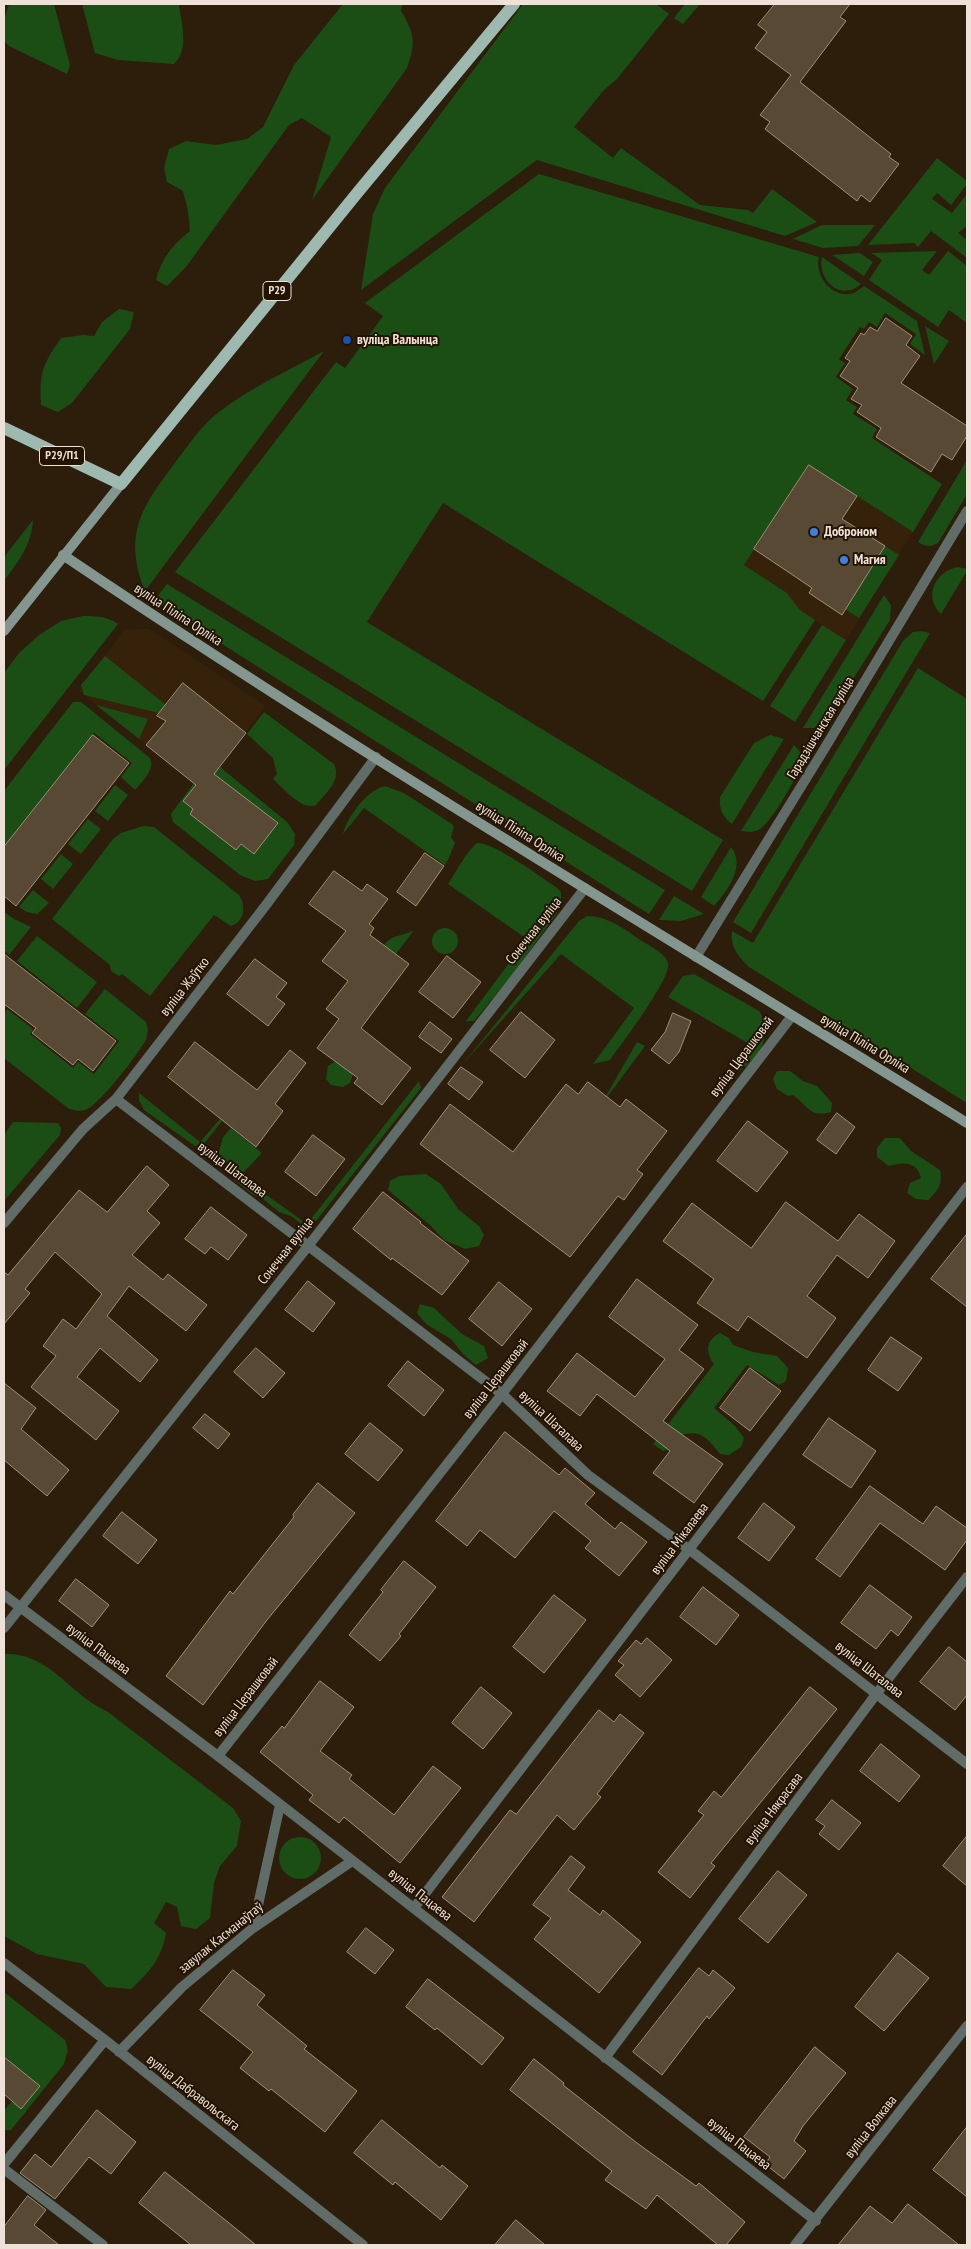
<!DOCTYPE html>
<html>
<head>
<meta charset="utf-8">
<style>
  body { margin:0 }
  #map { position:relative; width:971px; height:2249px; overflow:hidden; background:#2d1d0b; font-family:"PT Sans Narrow",sans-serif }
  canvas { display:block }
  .frame { position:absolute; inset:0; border:5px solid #eee2d8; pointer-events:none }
</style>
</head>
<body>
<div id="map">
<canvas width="971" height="2249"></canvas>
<div class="frame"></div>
</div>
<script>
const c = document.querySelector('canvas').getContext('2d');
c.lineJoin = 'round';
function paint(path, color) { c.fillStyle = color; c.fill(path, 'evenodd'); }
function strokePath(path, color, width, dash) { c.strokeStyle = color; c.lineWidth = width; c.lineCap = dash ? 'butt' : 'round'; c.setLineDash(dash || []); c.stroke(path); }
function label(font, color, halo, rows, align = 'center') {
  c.font = font + ' "PT Sans Narrow",sans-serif'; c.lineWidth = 4; c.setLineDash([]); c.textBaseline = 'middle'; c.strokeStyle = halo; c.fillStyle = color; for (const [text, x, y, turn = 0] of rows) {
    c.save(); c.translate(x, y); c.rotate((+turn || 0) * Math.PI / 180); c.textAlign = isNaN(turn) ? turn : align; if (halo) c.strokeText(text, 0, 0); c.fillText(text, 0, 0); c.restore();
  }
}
paint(new Path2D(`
  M809 465 913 532 846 640 800 611 787 593 744 565Z
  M148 628 266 706 214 774 196 785 78 690 125 630Z`), '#36220a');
paint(new Path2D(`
  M9 4H54L70 65 67 74 9 46 4 41V20Z
  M82 4H179C181 23 190 49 174 64L118 60 95 53Z
  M343 4H402L401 11C415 35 416 42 407 68L312 200 331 137 302 118 289 125 186 267 167 286 156 280C161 259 173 244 190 231L188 211 183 191 167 182 164 168 169 149 186 141 216 145 247 139 263 127 294 65Z
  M523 4H656L669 14 617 79 604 90 574 127 613 158 621 148 700 205 748 210 753 213 772 189 817 222 785 236 537 160 361 290 373 214 385 188Z
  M685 4H700L683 24 674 18Z
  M937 158 967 181V184L951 205 937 193 932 199 952 213 967 194V226L958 233 967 240V258L931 231 918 247 914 243 868 245Z
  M539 174 819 257C814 277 834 300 854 293 857 291 861 288 864 286L917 321 925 355 910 344 916 334 885 313 877 327 869 322 864 329 860 327 839 359 845 363 836 377 853 389 846 400 857 407 853 414 877 429 872 438 942 484 913 532 809 465 744 565 787 593 800 610 815 620 763 701 443 503 367 622 723 840 692 891 175 572 336 362 345 368 383 316 365 303Z
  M822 225H875L858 246 823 248 793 239Z
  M937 251 922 270 929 275 948 251 967 266V323L949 310 938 327 869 280 882 260 871 253Z
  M860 253 873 262 864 276 832 255Z
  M822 257 861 284C858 286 854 289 851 290 831 295 818 273 822 257Z
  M119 309 134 312 130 329 72 403 58 412 41 405C39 372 43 364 61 338L83 335 94 336 102 322Z
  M925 326 949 341 934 364Z
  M324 351 145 591C122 532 143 506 177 460 190 443 202 425 219 412 251 387 290 370 324 351Z
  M967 460V494L938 543C930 547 926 547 918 542Z
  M33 520C32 544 18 562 4 581V557Z
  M885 546 899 555 859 618 845 609Z
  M958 567 967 569V571L941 614C923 597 935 571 958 567Z
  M167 584 665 890 649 914 154 601Z
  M884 595 891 605 890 620 827 721 815 728H803Z
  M83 616C96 616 107 616 118 624L4 770V673L19 653 39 635 61 621Z
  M822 625 846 640 795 722 770 706Z
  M921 631 930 633 751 933 733 922 903 641 913 632Z
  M105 656 166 705 159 713 84 695 81 685Z
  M918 668 967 699V1103L749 967C738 956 730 947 732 931L753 943Z
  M73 702H81L150 758C155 770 143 781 135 790L121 777 132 763 93 732V735L4 847V791Z
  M96 705 148 719 139 739Z
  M264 712 334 764C342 780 326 793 316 805 302 811 283 788 273 779L277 774 273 758 247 734Z
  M770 735 784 739 732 824C722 816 719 809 720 797L754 743Z
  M794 745C798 749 801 752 801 758 802 772 772 821 760 829 754 833 748 832 741 831Z
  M220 767 287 822 295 834 294 845 268 879 255 881 240 875 173 822 171 814 194 783 214 774Z
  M115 785 128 795 108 821 95 811Z
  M385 786 404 793 452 824 454 827 451 837 455 843C451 852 450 857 445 865L364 808 343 834C347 817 367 790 385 786Z
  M88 819 101 829 81 854 68 844Z
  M143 826 154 827 239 895C246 905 245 922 231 926L214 915 150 996 122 974 119 976 111 971 110 965 52 919 113 839 121 833Z
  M477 843C492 841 541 877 556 887L561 892V899L557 913 513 974 474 1021H466L527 939 448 884C458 869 464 855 477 843Z
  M731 847C746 866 728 890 714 906L701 897Z
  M61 854 73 864 53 889 41 879Z
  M33 890 49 903 37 914 27 912 19 907Z
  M674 896 704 914 681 921 659 920Z
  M4 912 14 919 31 927 9 955 4 950Z
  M587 916C607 916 623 928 639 939 647 945 665 952 668 963 673 976 620 1046 610 1060L593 1064 634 1008 561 954 462 1065 579 921Z
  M432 941a13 13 0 1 1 26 0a13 13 0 1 1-26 0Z
  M414 930 396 954 384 945C394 933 402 937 414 930Z
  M37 936 97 982 77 1008 17 961Z
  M694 974 759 1011C777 1036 754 1067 729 1076L753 1046 668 997 683 976Z
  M105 989 146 1022 148 1030 146 1040C137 1055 100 1105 85 1110 79 1112 75 1110 69 1109L4 1058V1013L7 1009 33 1029 30 1034 73 1068 78 1062 94 1074 119 1041 85 1014Z
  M637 1042 645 1046 599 1108Z
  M336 1061 353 1074 350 1083 343 1087 331 1085 326 1079 328 1066Z
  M777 1071H790L803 1081 817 1086 832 1103 831 1112C810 1118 808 1106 793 1095L788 1096 777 1089 773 1079Z
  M419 1081 421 1088 312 1226H304L291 1216 279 1212 262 1198 253 1195 233 1179 239 1171 218 1155 223 1137 231 1128 262 1153 240 1176 307 1224Z
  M139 1093 200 1142 220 1119 222 1121 203 1145 195 1146 144 1110 139 1100Z
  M13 1122 58 1123 61 1128 60 1135 4 1201V1135Z
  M885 1138H900L911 1151 940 1170C943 1184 938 1191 928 1200L916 1199 907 1193 910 1183 921 1178C917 1161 903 1162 889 1166L877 1157V1148Z
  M426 1174 441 1184 458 1209 479 1226 484 1235 479 1246 465 1249 444 1240 431 1226 388 1190 390 1181 399 1176Z
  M420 1304 434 1308 462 1334 484 1346 488 1358 476 1365 463 1354 451 1339 426 1324 417 1313Z
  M720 1333 729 1338 733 1345 753 1352 777 1356 788 1368 786 1381 779 1385 747 1365 714 1408 735 1426 744 1438 741 1447 729 1455 720 1454C706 1436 700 1429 677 1436L671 1448 663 1451 653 1444 714 1364C705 1352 706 1340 720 1333Z
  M4 1654C40 1652 61 1680 88 1700 94 1705 101 1708 108 1712L233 1808 241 1821 237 1846 220 1866 214 1883 210 1918 196 1929 181 1926 177 1907 166 1902 154 1923 166 1933C161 1960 150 1971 131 1989L106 1987 84 1964 37 1954 4 1936Z
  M279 1858a21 21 0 1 1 42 0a21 21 0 1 1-42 0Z
  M4 1992 65 2040 68 2050 64 2064 11 2130H4V2111L12 2101 22 2108 40 2086 4 2057Z`), '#1a4e15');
const building = new Path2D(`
  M775 4H850L840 17 846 21 800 82 891 154 889 157 899 164 870 202 861 195 857 201 765 129 770 122 760 115 791 75 755 48 767 32 758 25Z
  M886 318 912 336 906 345 920 356 901 383 967 426V436L952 460 942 454 931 472 876 437 881 428 857 412 862 405 851 399 858 388 840 376 850 361 845 358 861 333 864 335 870 327 877 331Z
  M809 465 857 496 842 519 885 546 842 615 809 593 812 588 754 549Z
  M183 683 246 733 214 774 278 823 254 854 241 844 236 850 190 814 193 809 183 801 196 785 146 745 166 721 157 716Z
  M93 735 129 763 16 906 4 896V847Z
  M425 853 444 866 416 906 397 892Z
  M334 871 362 891 367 884 388 899 369 924 374 928 370 935 409 964 361 1028 411 1068 382 1105 354 1083 358 1078 317 1048 339 1019 326 1009 348 981 322 961 346 931 309 904Z
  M4 954 116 1041 93 1071 78 1059 73 1065 32 1033 36 1028 4 1004Z
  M447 956 481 982 453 1018 419 992Z
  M255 959 287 983 276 997 285 1004 268 1026 227 994Z
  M521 1012 555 1040 525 1078 490 1050Z
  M673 1013 691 1021 679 1052 669 1064 651 1050 665 1032Z
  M430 1022 452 1039 441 1053 419 1037Z
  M195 1042 257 1090 290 1050 306 1063 275 1104 283 1111 256 1147 168 1077Z
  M461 1067 483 1082 469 1100 448 1084Z
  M588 1082 620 1107 626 1099 667 1131 637 1170 643 1174 624 1200 618 1196 570 1257 420 1144 450 1104 513 1152 566 1084 578 1094Z
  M837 1113 855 1127 836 1154 817 1140Z
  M748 1121 788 1152 757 1192 717 1161Z
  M313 1135 345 1159 316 1196 285 1172Z
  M147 1166 169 1185 147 1211 160 1223 132 1255 163 1280 168 1274 207 1305 186 1331 129 1286 107 1316 158 1360 140 1382 100 1348 77 1377 119 1411 96 1440 31 1387 56 1356 43 1346 63 1319 76 1329 102 1294 55 1252 25 1289 30 1293 4 1324V1272L8 1275 79 1190 107 1212Z
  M383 1192 421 1222 420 1223 469 1261 442 1295 392 1258 391 1260 353 1229Z
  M786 1202 838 1241 859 1214 895 1241 868 1278 837 1255 807 1296 836 1318 807 1358 748 1316 738 1331 697 1303 714 1279 663 1241 692 1203 751 1248Z
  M211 1207 247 1235 228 1260 211 1247 205 1254 185 1239Z
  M967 1234V1307L931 1279Z
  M637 1279 698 1325 679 1350 704 1369 663 1421 723 1464 694 1503 653 1473 670 1451 597 1394 580 1416 547 1391 577 1353 635 1397 665 1359 609 1317Z
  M308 1281 335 1303 313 1332 285 1310Z
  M499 1282 532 1309 502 1346 469 1319Z
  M891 1337 922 1358 898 1391 868 1370Z
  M256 1348 285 1373 263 1398 234 1372Z
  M408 1361 444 1390 424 1416 388 1386Z
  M750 1368 781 1391 750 1431 720 1408Z
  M4 1383 36 1408 21 1429 69 1470 47 1496 4 1460Z
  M205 1414 230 1434 218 1449 193 1428Z
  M829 1418 876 1451 851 1488 803 1455Z
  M370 1423 403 1450 378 1481 345 1454Z
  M505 1432 559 1475 565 1468 595 1493 585 1504 615 1529 621 1522 647 1542 619 1576 585 1548 591 1541 554 1511 515 1558 480 1530 467 1546 436 1521Z
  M318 1483 355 1513 267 1620 203 1705 166 1676 230 1591 233 1594 294 1517 293 1515Z
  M870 1486 923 1524 936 1506 967 1528V1540L945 1570 880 1523 840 1577 816 1559Z
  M764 1503 795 1527 769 1561 738 1538Z
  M122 1512 157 1540 138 1564 103 1536Z
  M404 1561 436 1587 399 1634 401 1636 380 1661 349 1635 383 1592 381 1590Z
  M76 1579 109 1605 92 1627 59 1601Z
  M870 1585 912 1617 898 1636 891 1630 876 1649 841 1623Z
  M703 1587 739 1615 716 1645 680 1617Z
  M554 1595 586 1620 544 1673 513 1647Z
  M647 1638 672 1660 640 1697 615 1675 624 1665 618 1661 636 1640 641 1644Z
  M949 1647 967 1662V1695L955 1710 920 1682Z
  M320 1681 354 1707 320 1751 352 1775 349 1779 394 1815 433 1766 461 1788 400 1863 344 1817 339 1823 309 1800 313 1795 260 1752 282 1726 284 1728Z
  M481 1687 512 1713 483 1749 452 1723Z
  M810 1687 837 1709 711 1863 715 1866 690 1898 658 1872 704 1815 698 1811 714 1791 721 1797Z
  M599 1710 614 1722 620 1714 644 1733 597 1794 601 1797 574 1830 557 1815 474 1922 442 1897 510 1810 516 1814Z
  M881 1744 920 1776 899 1802 860 1771Z
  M832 1800 861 1823 839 1850 819 1834 825 1826 816 1820Z
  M967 1836V1886L943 1866Z
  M571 1856 585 1867 568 1890 600 1915 603 1910 641 1942 599 1993 534 1939 551 1918 533 1905Z
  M778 1871 807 1895 768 1943 739 1919Z
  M366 1928 394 1950 375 1974 347 1952Z
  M898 1953 929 1978 884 2031 855 2007Z
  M699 1968 709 1976 713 1970 735 1988 709 2019 707 2016 662 2075 633 2052Z
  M233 1970 265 1995 257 2005 307 2046 304 2049 357 2091 325 2132 271 2089 269 2091 240 2068 253 2052 200 2010Z
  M428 1979 504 2038 482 2065 437 2028 435 2030 406 2007Z
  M815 2047 846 2073 803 2126 794 2141 806 2151 784 2179 765 2164 770 2157 744 2137Z
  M4 2057 40 2086 21 2109 4 2094Z
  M534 2059 564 2083 563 2085 637 2143 696 2186 699 2183 745 2222 726 2245H718L657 2195 646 2209 605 2180 612 2171 510 2090Z
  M97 2110 136 2142 111 2174 89 2157 55 2199 20 2173 35 2154 51 2167Z
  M382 2120 440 2168 442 2165 468 2186 441 2220 395 2182 393 2185 354 2153Z
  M967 2127V2197L933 2170Z
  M165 2172 229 2223 256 2245H191L139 2203Z
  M28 2196 46 2210 34 2225 59 2245H4V2227Z
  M908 2204 959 2245H838L870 2206 892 2223Z
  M516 2220 545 2245H495Z`);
paint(building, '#574934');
strokePath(building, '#a08f79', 1);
strokePath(new Path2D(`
  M696 957 823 751 967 511
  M116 1099 502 1394 588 1475 690 1550 967 1764
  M4 1223 83 1129 116 1099 266 905 376 757
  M4 1595 218 1756 816 2221
  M4 1628 309 1245 585 888
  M218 1756 502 1394 792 1016
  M414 1908 967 1187
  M253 1928 280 1805
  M4 1963 105 2040 363 2245
  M119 2052 182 1987 253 1928 352 1861
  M605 2058 877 1693 967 1577
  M4 2164 105 2040
  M4 2169 103 2245
  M795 2245 967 2026`), '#5f6c67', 10);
strokePath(new Path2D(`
  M63 555C358 754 665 936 967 1123
  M4 631 121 484`), '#839790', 10);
strokePath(new Path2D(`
  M4 428 121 484 358 192 514 4`), '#9eb9b0', 12);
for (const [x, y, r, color] of [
  [347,340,5,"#1a4fb4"],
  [814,532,5,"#3f7fe0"],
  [844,560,5,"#3f7fe0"]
]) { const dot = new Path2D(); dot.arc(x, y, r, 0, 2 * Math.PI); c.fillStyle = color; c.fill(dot); strokePath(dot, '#231303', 2); }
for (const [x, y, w] of [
  [277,291,28],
  [62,456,45]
]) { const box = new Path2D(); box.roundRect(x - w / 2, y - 9.5, w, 19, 4); c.fillStyle = '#231303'; c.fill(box); strokePath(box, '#eee2d8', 1); }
label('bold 12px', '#eee2d8', null, [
  ["Р29",277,291],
  ["Р29/П1",62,456]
]);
label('bold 14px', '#eee2d8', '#231303', [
  ["вуліца Валынца",357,340],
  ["Доброном",824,532],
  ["Магия",854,560]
], 'left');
label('14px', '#eee2d8', '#231303', [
  ["вуліца Піліпа Орліка",178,615,33],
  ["Гарадзішчанская вуліца",821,728,-59],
  ["вуліца Піліпа Орліка",520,832,32],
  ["Сонечная вуліца",534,931,-52],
  ["вуліца Жаўтко",185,987,-52],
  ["вуліца Піліпа Орліка",865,1044,31],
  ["вуліца Церашковай",742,1057,-53],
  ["вуліца Шаталава",232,1170,37],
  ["Сонечная вуліца",286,1251,-52],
  ["вуліца Церашковай",496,1379,-52],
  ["вуліца Шаталава",551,1421,43],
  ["вуліца Мікалаева",680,1539,-53],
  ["вуліца Пацаева",98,1649,37],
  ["вуліца Шаталава",869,1670,38],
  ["вуліца Церашковай",246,1697,-52],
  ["вуліца Някрасава",774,1809,-53],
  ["вуліца Пацаева",420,1895,38],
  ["завулак Касманаўтаў",221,1938,-39],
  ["вуліца Дабравольскага",193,2093,38],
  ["вуліца Волкава",871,2127,-52],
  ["вуліца Пацаева",739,2144,38]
]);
</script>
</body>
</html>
